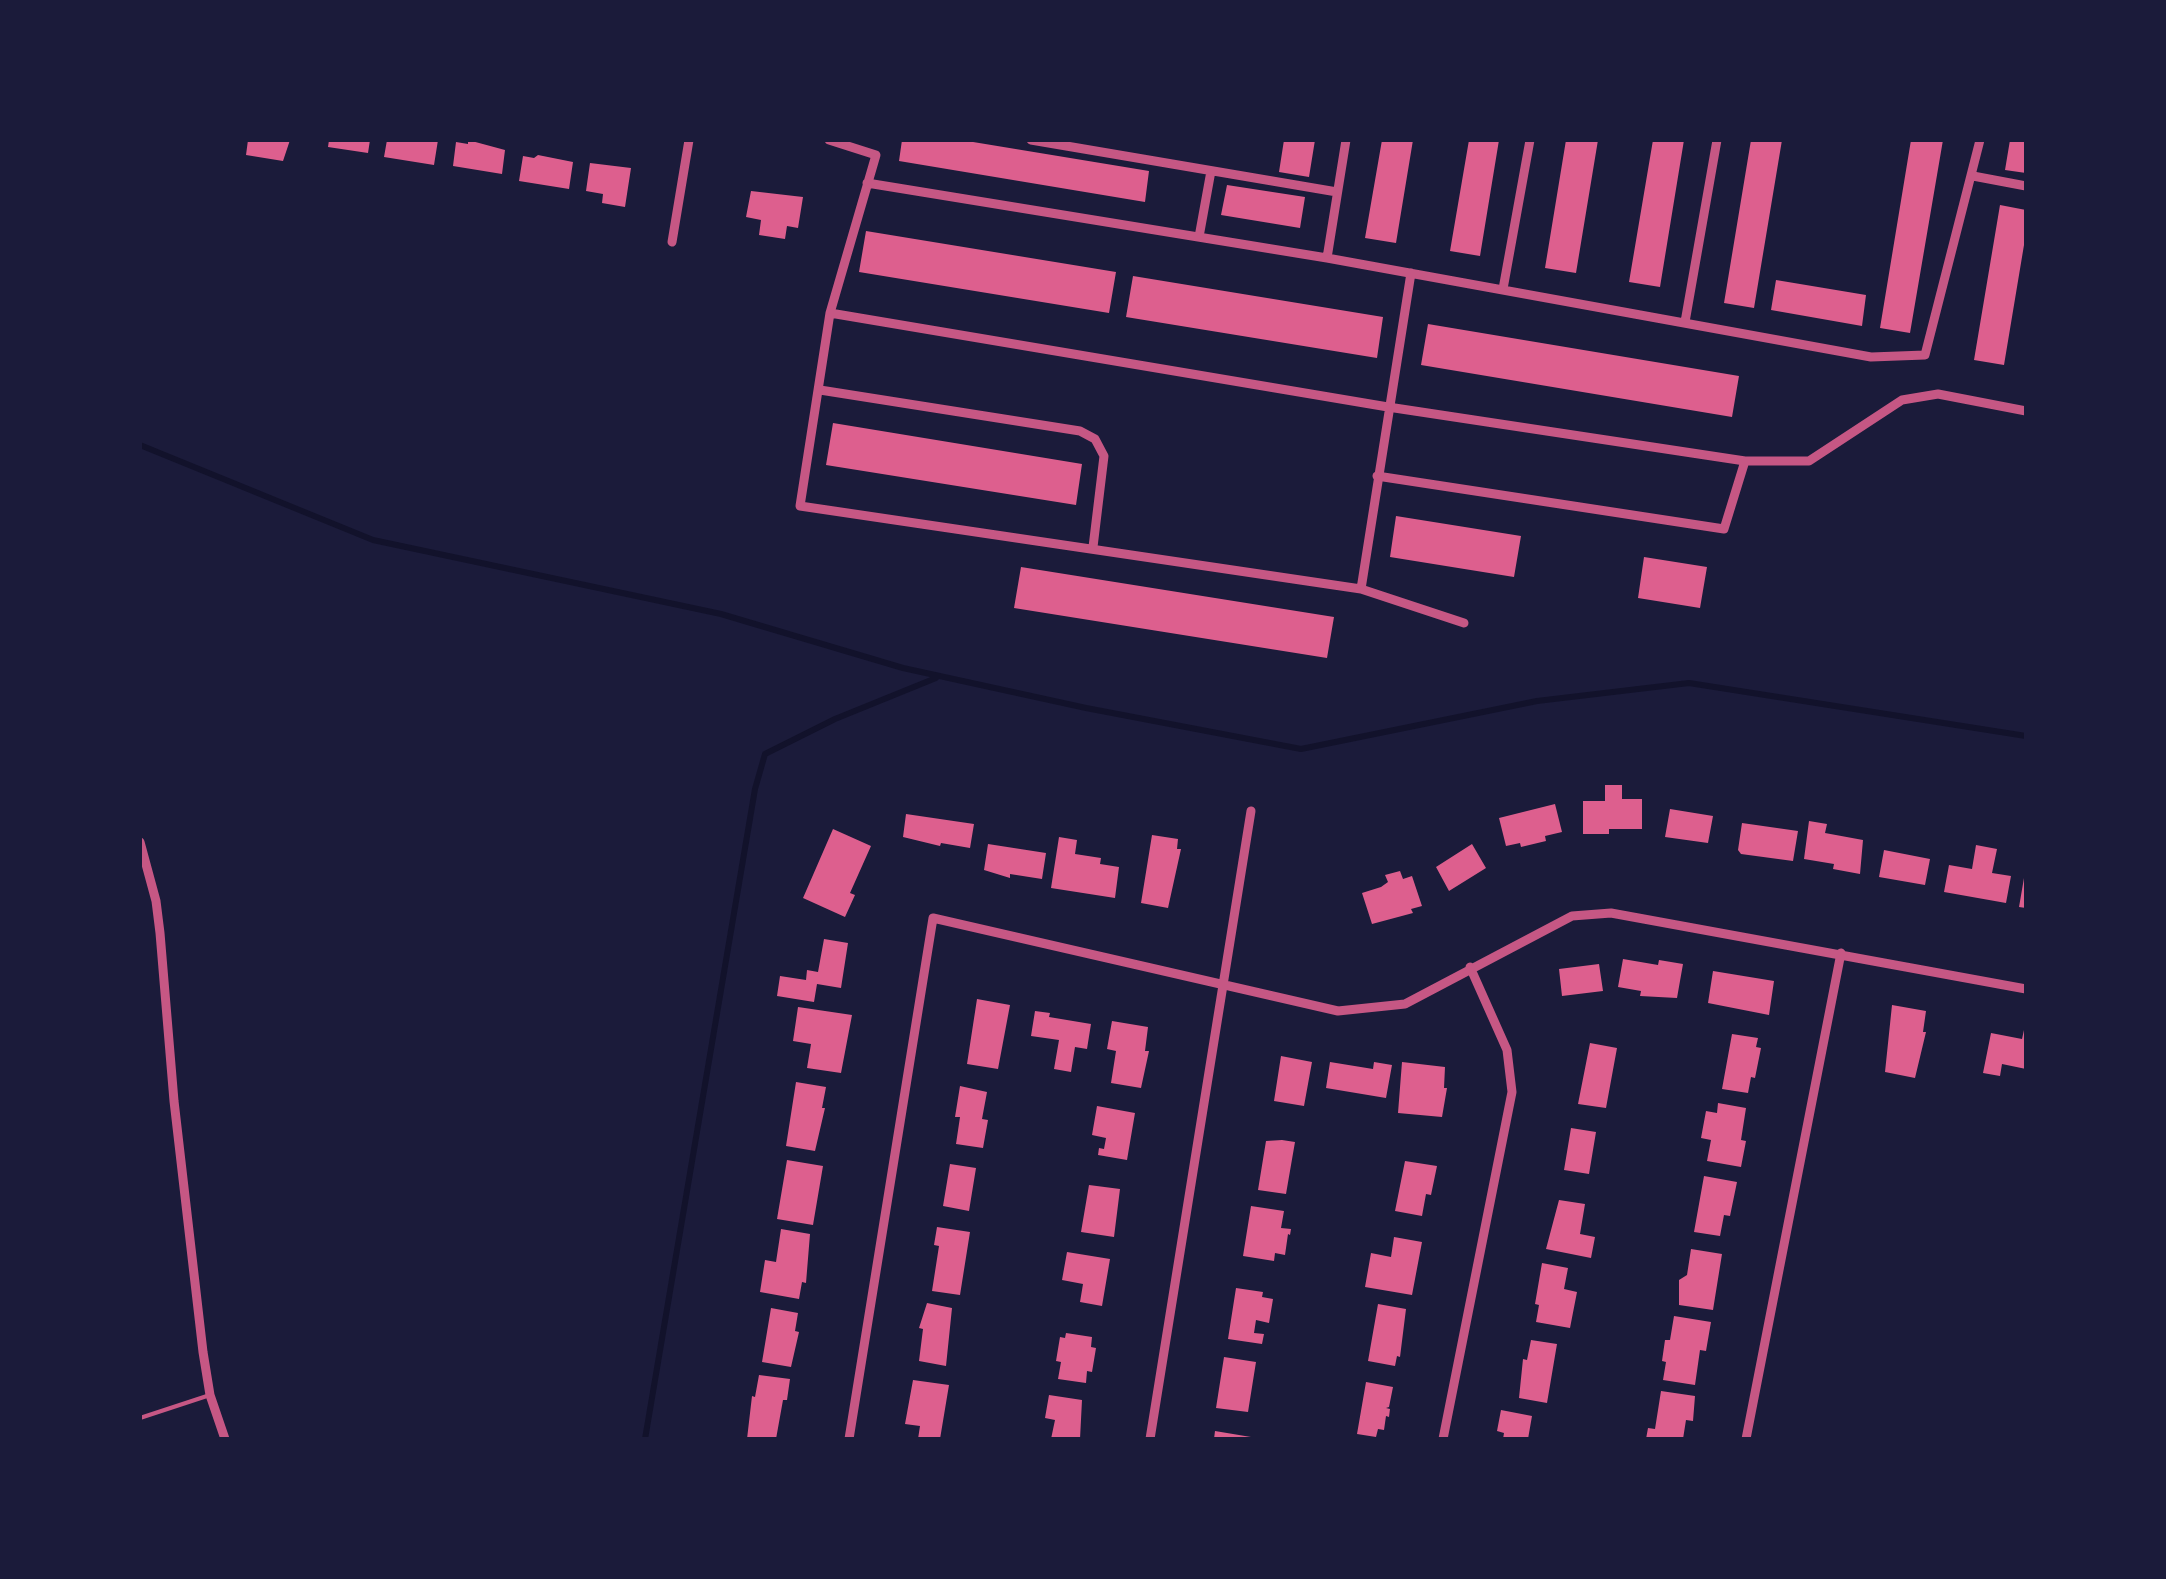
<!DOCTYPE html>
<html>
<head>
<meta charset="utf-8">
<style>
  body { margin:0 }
  #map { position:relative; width:2166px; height:1579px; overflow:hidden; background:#1b1b3a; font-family:Manrope,sans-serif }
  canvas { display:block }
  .frame { position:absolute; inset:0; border:142px solid #1b1b3a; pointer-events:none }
</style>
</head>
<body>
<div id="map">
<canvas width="2166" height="1579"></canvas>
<div class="frame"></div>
</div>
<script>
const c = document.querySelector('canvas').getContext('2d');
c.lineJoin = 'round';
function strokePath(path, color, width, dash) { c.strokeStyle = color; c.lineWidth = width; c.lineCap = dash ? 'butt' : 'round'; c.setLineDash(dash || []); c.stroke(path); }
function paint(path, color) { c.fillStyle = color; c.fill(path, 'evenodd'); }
strokePath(new Path2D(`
  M140 445 373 540 721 614 903 668 1086 708 1301 749 1537 701 1689 683 2026 736
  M645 1439 755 789 765 754 835 719 936 678`), '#12122b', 6);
paint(new Path2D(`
  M248 140H290L283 161 246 155Z
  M329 140H370L368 153 328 147Z
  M387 140H438L434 165 384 157Z
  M468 140 505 150 502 174 453 166 456 142 468 144Z
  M902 140H961L1149 171 1145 202 899 161Z
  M1284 140H1315L1309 177 1279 172Z
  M1382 140H1413L1396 243 1365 238Z
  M1469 140H1499L1480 256 1450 251Z
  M1566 140H1598L1576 273 1545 268Z
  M1653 140H1684L1660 287 1629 282Z
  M1751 140H1782L1754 308 1724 303Z
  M1911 140H1943L1910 333 1880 328Z
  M2010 140H2026V173L2005 170Z
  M538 155 573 162 569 189 519 181 523 156 534 158Z
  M590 163 631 168 625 207 602 203 603 194 586 191Z
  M1227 185 1305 197 1300 228 1221 215Z
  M751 191 803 197 798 228 787 226 785 239 759 235 761 220 746 217Z
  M2000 205 2026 210V233L2004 365 1974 360Z
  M866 231 1116 272 1109 313 859 272Z
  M1133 276 1383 317 1377 358 1126 317Z
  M1776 280 1866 295 1862 326 1771 310Z
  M1428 324 1739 376 1732 417 1421 365Z
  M833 423 1082 464 1076 505 826 465Z
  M1396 516 1521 536 1514 577 1390 557Z
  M1644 557 1707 567 1700 608 1638 598Z
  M1021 567 1334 617 1327 658 1014 608Z
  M1605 785H1622V799H1642V829H1609V834H1583V801H1605Z
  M1555 804 1562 832 1545 836 1546 841 1521 847 1520 843 1506 846 1499 818Z
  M1670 809 1713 816 1708 843 1665 837Z
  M906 814 974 824 970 848 941 843 940 846 903 837Z
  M1809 821 1827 824 1825 833 1863 840 1860 874 1833 869 1834 864 1804 859Z
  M1742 823 1798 831 1793 861 1741 854 1738 850Z
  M833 829 871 846 850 893 855 895 845 917 803 898Z
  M1152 835 1178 839 1177 849H1181L1168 908 1141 903Z
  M1059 837 1077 840 1075 854 1101 858 1100 864 1119 867 1115 898 1051 888Z
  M988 844 1046 853 1042 879 1010 874V878L984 870Z
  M1472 844 1486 868 1449 891 1436 867Z
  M1976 845 1997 849 1992 873 2011 876 2006 903 1944 892 1949 865 1972 869Z
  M1884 850 1930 859 1925 885 1879 877Z
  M1400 871 1403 879 1412 876 1422 906 1411 909 1413 913 1372 924 1362 893 1381 887 1388 882 1385 875Z
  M2024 878H2026V908L2019 907Z
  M824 939 848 943 841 988 817 984 814 1002 777 996 780 976 806 980 807 970 818 972Z
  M1623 959 1658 965 1659 960 1683 964 1677 998 1640 996 1641 991 1618 987Z
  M1599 964 1603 991 1562 996 1559 969Z
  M1713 971 1774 981 1769 1015 1708 1003Z
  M977 999 1010 1005 998 1069 967 1064Z
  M1892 1005 1926 1011 1923 1032H1926L1915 1078 1885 1072Z
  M798 1007 852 1015 841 1073 807 1068 811 1044 793 1041Z
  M1035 1011 1050 1013 1049 1017 1091 1024 1087 1049 1075 1047 1071 1072 1054 1069 1059 1040 1031 1036Z
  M1112 1021 1148 1027 1145 1051H1149L1141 1088 1111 1083 1116 1051 1107 1049Z
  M2024 1030 2026 1069 2002 1064 2000 1076 1983 1073 1991 1033 2022 1039Z
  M1732 1034 1758 1038 1756 1047 1761 1048 1755 1078 1751 1077 1748 1093 1722 1089Z
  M1590 1043 1617 1048 1606 1108 1578 1104Z
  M1281 1056 1312 1062 1304 1106 1274 1101Z
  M1330 1062 1373 1069 1374 1062 1392 1065 1386 1098 1326 1088Z
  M1402 1062 1445 1067 1444 1088H1447L1442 1117 1398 1113Z
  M796 1082 826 1087 822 1108H825L815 1151 786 1146Z
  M960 1086 987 1092 982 1119 988 1120 983 1148 956 1144 960 1117H955Z
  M1718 1103 1746 1108 1741 1140 1746 1141 1741 1167 1707 1161 1711 1140 1701 1138 1706 1111 1717 1113Z
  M1097 1106 1135 1113 1127 1160 1098 1155 1099 1148 1104 1149 1106 1138 1092 1135Z
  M1571 1128 1596 1132 1589 1174 1564 1170Z
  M1282 1140 1295 1142 1286 1194 1258 1190 1266 1141Z
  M787 1160 823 1166 813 1225 777 1219Z
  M1405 1161 1437 1166 1431 1195 1426 1194 1422 1216 1395 1211Z
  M950 1164 976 1168 969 1211 943 1206Z
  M1704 1176 1737 1182 1730 1216 1724 1215 1720 1236 1694 1232Z
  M1089 1185 1120 1189 1114 1237 1081 1232Z
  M1559 1200 1585 1204 1580 1234 1595 1237 1591 1258 1546 1249Z
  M1251 1206 1284 1211 1281 1228 1291 1229 1290 1235 1288 1234 1285 1255 1275 1253 1274 1261 1243 1256Z
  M937 1227 970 1232 960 1295 932 1291 939 1246 934 1245Z
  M781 1229 810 1234 806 1283 802 1282 799 1299 760 1292 765 1260 776 1262Z
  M1394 1237 1422 1242 1412 1295 1365 1287 1371 1253 1391 1257Z
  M1691 1249 1722 1254 1713 1310 1679 1305V1280L1687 1275Z
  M1067 1252 1110 1259 1102 1306 1080 1302 1083 1284 1062 1280Z
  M1542 1263 1568 1268 1564 1289 1577 1292 1570 1328 1536 1322 1539 1305 1535 1304Z
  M1236 1288 1263 1292 1262 1297 1273 1299 1269 1323 1256 1320 1254 1333 1264 1334 1262 1344 1228 1339Z
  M927 1303 952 1308 946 1366 919 1361 923 1329 919 1328Z
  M1378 1304 1406 1309 1400 1357 1397 1356 1395 1366 1368 1361Z
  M771 1308 798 1313 795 1331 799 1332 791 1367 762 1362Z
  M1674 1316 1711 1322 1706 1351 1700 1350 1695 1385 1663 1380 1666 1362 1662 1361 1665 1340H1670Z
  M1066 1333 1092 1337 1091 1347 1096 1348 1092 1372 1087 1371 1086 1383 1058 1379 1061 1362 1056 1361 1060 1337 1065 1338Z
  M1531 1340 1557 1344 1547 1403 1519 1398 1523 1359 1527 1360Z
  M1224 1357 1256 1362 1248 1412 1216 1408Z
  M759 1375 790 1379 787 1400H783L776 1439H747L752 1396 755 1397Z
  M913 1380 949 1385 940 1439H918L920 1426 905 1424Z
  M1366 1382 1393 1387 1389 1407 1386 1408 1390 1409 1389 1417 1386 1416 1384 1430 1378 1429 1376 1437 1357 1434Z
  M1661 1391 1695 1396 1693 1421 1686 1420 1683 1439H1646L1648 1428 1655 1429Z
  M1049 1395 1082 1400 1080 1439H1051L1055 1420 1045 1418Z
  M1501 1410 1532 1416 1528 1439H1503L1504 1433 1497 1431Z
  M1215 1431 1251 1437V1439H1214Z`), '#dd5f8e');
strokePath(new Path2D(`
  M140 1418 210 1395`), '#c65784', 4);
strokePath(new Path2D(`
  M829 140 876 155 830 313 800 506 1361 589 1464 623
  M1031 140 1337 192
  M1973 176 2026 186
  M867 183 1327 258 1871 357 1925 355 1980 140
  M1199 237 1211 171
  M672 242 689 140
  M1327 258 1346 140
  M1503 289 1530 140
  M830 313 1388 407 1745 461H1809L1902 400 1938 394 2026 411
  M1685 322 1717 140
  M820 390 1080 431 1095 439 1104 456 1093 547
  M1377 476 1724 529 1745 461
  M1361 589 1411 273
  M140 842 156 901 160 933 174 1101 203 1352 210 1395 225 1439
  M849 1439 933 918 1338 1011 1405 1004 1572 916 1611 913 2026 989
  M1150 1439 1251 811
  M1443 1439 1512 1092 1507 1050 1470 967
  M1746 1439 1841 953`), '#c65784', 9);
</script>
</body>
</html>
